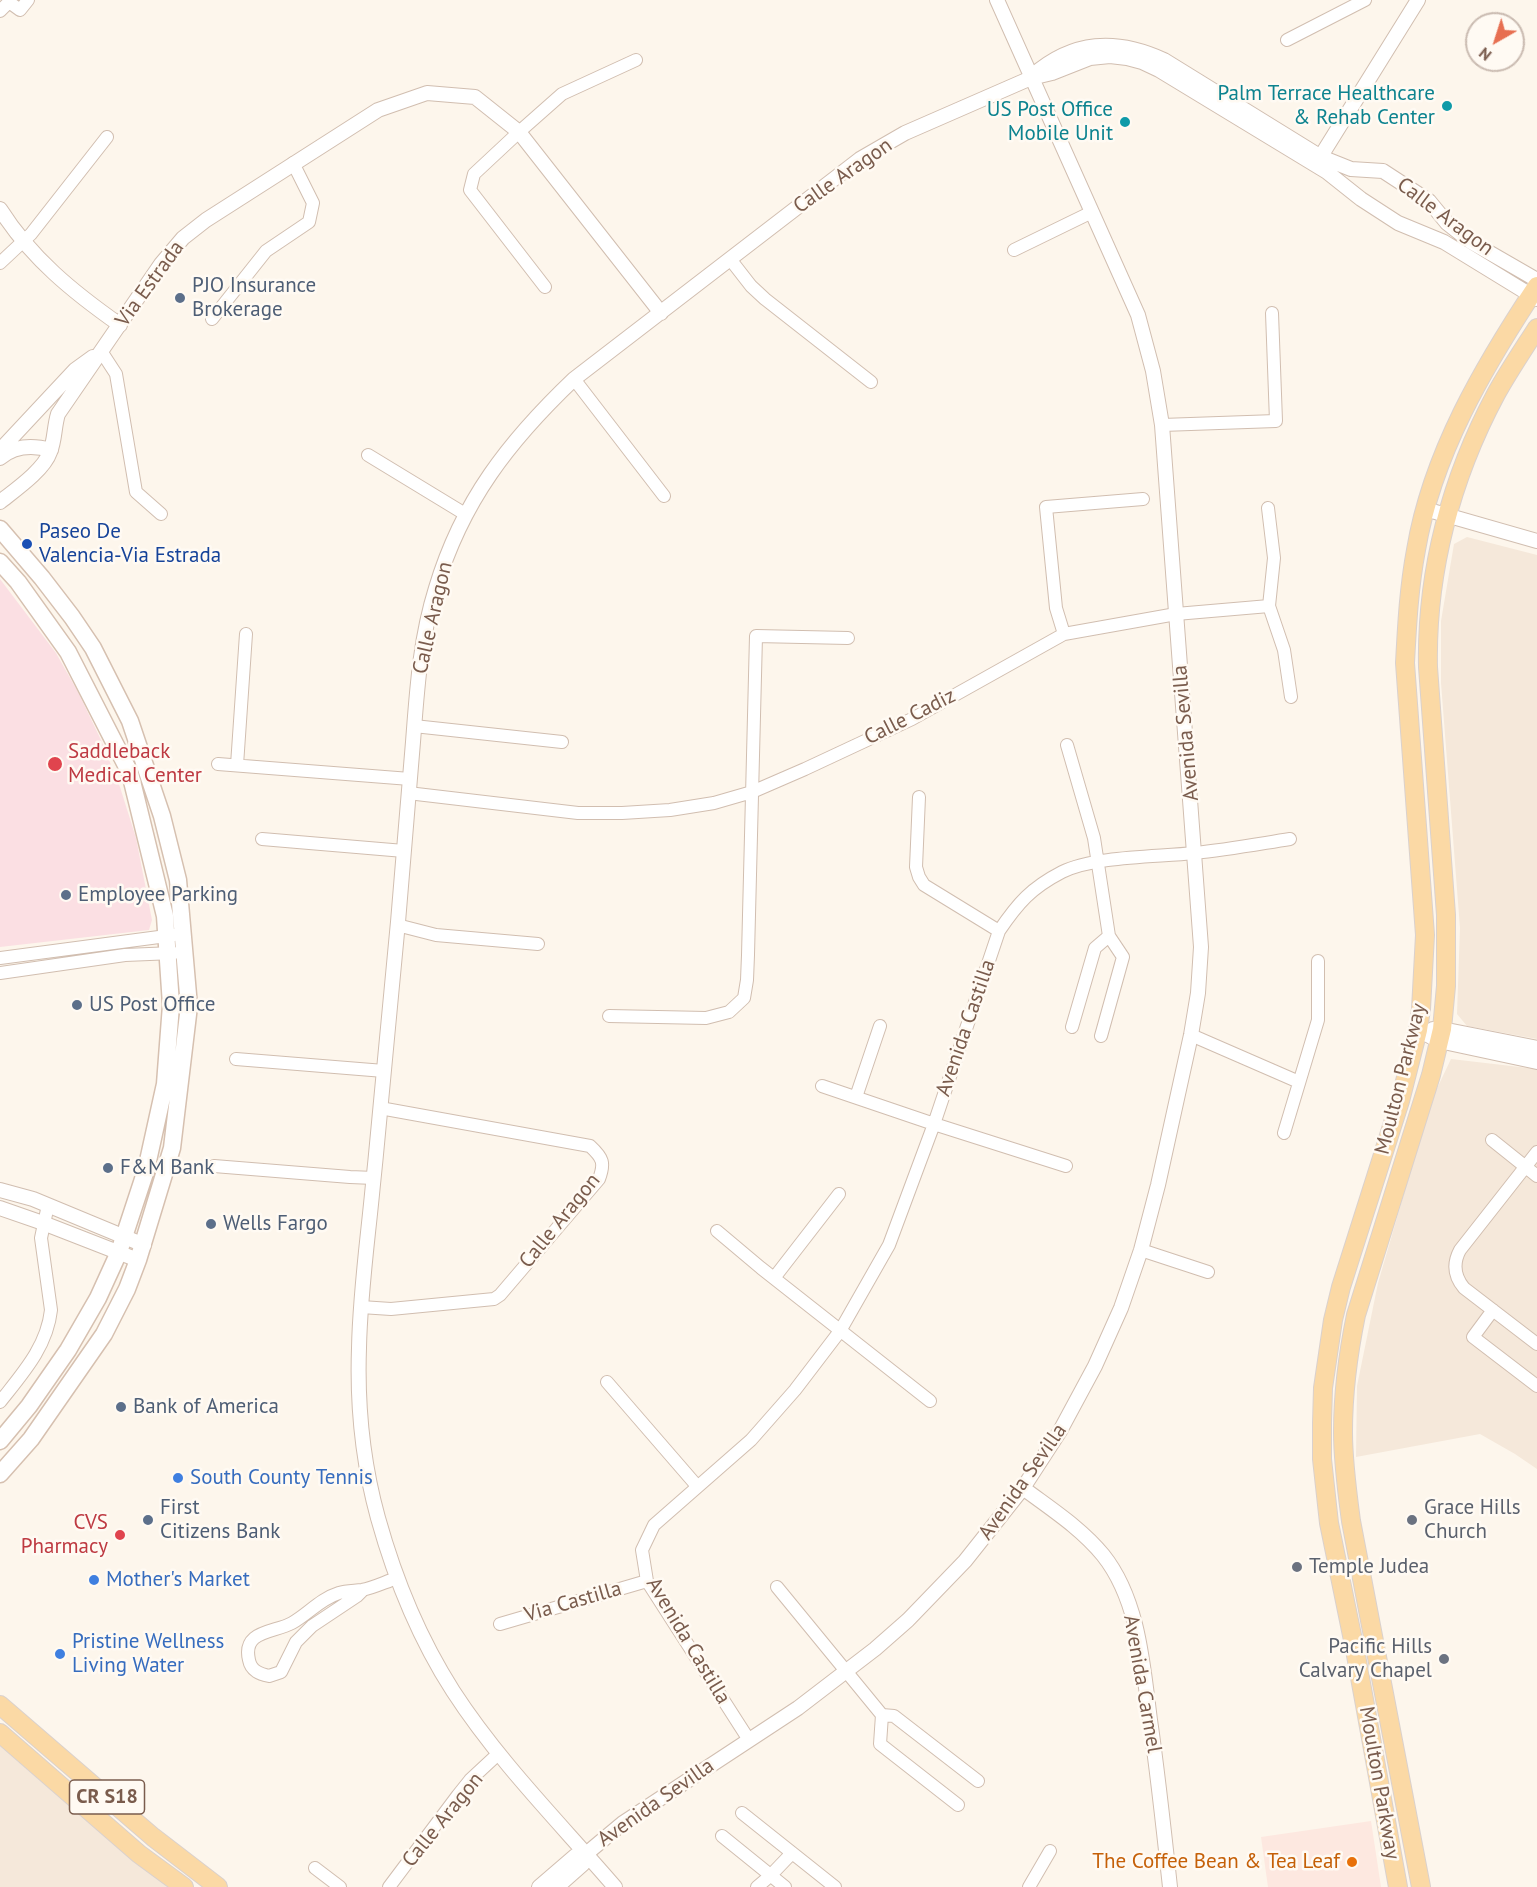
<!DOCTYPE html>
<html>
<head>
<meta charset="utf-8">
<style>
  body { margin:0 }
  #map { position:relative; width:1537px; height:1887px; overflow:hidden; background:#fdf6ec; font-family:"PT Sans",sans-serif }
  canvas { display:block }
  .north { position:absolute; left:1465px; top:12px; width:60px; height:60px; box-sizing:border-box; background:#fffaf3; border:2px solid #cabbb1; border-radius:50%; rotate:219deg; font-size:16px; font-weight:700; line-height:24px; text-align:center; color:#7a5c4d }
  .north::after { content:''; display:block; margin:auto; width:21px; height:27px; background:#e76f51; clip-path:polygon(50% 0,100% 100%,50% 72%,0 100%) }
</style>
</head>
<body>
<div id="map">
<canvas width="1537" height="1887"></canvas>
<div class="north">N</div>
</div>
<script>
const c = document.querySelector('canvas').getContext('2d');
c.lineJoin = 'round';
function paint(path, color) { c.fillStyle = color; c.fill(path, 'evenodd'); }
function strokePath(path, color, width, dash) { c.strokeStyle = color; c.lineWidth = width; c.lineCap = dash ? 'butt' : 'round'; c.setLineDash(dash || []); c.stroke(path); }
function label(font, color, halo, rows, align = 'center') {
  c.font = font + ' "PT Sans",sans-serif'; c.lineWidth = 5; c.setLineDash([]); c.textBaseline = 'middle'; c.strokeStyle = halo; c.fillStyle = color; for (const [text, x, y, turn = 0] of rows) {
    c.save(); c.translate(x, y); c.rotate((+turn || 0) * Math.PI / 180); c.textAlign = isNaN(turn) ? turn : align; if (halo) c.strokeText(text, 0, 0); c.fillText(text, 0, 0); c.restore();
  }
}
paint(new Path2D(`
  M1467 537 1537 555V1039L1467 1026 1457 1014 1460 928 1441 683V621L1454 544Z
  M1451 1059 1537 1069V1469L1515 1454 1480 1434 1356 1457 1357 1386 1378 1283 1431 1101Z
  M0 1746 136 1863 168 1887H0Z`), '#f5e8da');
paint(new Path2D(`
  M1371 1821 1381 1887H1268L1261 1837Z`), '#fde8e0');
paint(new Path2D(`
  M0 579 56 653 78 692 101 740 120 787 136 838 152 920 149 930 0 947Z`), '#fbdfe3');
const minor = new Path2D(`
  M0 11 9 2 20 10 28 0
  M1287 40 1365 0
  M1014 250 1092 212
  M730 259 751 286 765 299 871 382
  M0 263 31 234 107 137
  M545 287 470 190 474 174 519 132 562 94 636 60
  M212 319 266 251 309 222 313 203 293 163
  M101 351 116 374 136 492 161 514
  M574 379 664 496
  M1162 425 1276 421 1272 313
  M368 455 465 514
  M1268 508 1274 558 1269 606 1284 650 1291 697
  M1064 634 1056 608 1046 507 1143 499
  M414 726 562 742
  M1067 745 1094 838 1109 936 1123 957 1101 1036
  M218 764 410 779
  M237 765 246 634
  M408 793 578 813H622L670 810 714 803 752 792 805 769 912 719 1064 634 1176 614 1269 606
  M919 797 916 867 919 877 924 885 999 931
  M262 839 404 851
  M397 925 436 935 538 944
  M0 958 174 935
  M0 973 125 955 174 953
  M609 1016 706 1018 729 1012 744 998 747 980 748 955 756 636 848 638
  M1072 1027 1095 948 1109 936
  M1191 1035 1299 1082
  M236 1059 384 1071
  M822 1086 934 1124 1066 1166
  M856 1097 880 1026
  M1284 1133 1318 1020V961
  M1492 1140 1537 1176
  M1537 1152 1460 1250C1453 1263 1454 1276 1464 1288L1537 1344
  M214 1166 350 1177 374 1178
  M717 1231 761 1268 930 1401
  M1141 1250 1208 1272
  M774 1278 839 1194
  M361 1307 391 1309 494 1299 500 1295 599 1179C605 1163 603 1158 590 1146L380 1108
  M1493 1310 1473 1337 1537 1386
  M607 1382 697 1486
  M0 1402C22 1374 47 1347 51 1310L41 1238 48 1205
  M777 1587 882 1715
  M363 1590 357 1596 312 1626 296 1642 281 1672 269 1676C260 1674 251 1671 249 1660 242 1630 274 1633 292 1623 308 1614 320 1599 339 1593 346 1591 354 1591 362 1590 373 1588 385 1582 397 1578
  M500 1624 647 1581
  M882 1715 880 1744 958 1805
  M882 1715 894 1716 978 1781
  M749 1740 647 1581 642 1550 654 1525 751 1440 795 1390 840 1331 889 1245 934 1124 999 931C1018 903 1031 888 1062 872 1094 856 1157 857 1194 853 1226 850 1258 844 1290 839
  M742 1813 835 1887
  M722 1836 785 1887
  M315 1868 340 1887
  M389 1887 458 1795 470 1780 498 1754
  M757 1887 770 1876 792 1853
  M1029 1887 1050 1851`);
const tertiary = new Path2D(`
  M1032 76C1073 40 1116 38 1164 60L1321 157 1351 169 1383 171 1429 201 1447 223 1471 242 1537 280
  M1316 164 1418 0
  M0 209C31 258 73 292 120 325
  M6 453 4 446 75 370 93 357
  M0 458C15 445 33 445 51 450
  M0 502C15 490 44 470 50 452 55 440 54 427 58 414L161 264 183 238 206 220 378 110 427 93 475 97 519 132 661 313
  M1425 509 1537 541
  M1433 1029H1442L1537 1048
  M1418 1030 1439 1041 1537 1062
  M0 1190 33 1199 144 1245
  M0 1208 43 1223 138 1260
  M1023 1488C1051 1509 1081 1528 1103 1555 1139 1600 1143 1666 1150 1720 1158 1775 1164 1831 1170 1887
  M539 1887 575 1856 586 1854 623 1823 798 1708 875 1649 908 1620 965 1561 1023 1488 1060 1431 1095 1366 1121 1308 1141 1250 1158 1185 1191 1035 1198 993 1201 947 1162 425 1153 371 1138 315 997 0
  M557 1887 583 1864 586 1854
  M615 1887C560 1823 499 1762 453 1691 419 1638 395 1579 378 1518 363 1464 357 1404 359 1348 360 1293 368 1238 373 1184 382 1097 390 1010 398 922 403 862 408 802 413 742 417 690 420 639 436 588 462 501 509 441 574 379L860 159 905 133 1031 78 1052 73 1090 58 1110 56 1127 58 1142 62 1159 70 1327 172 1361 199 1398 223 1444 242 1537 299`);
const secondary = new Path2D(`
  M0 529 42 578 72 617 93 648 130 721 162 816 178 880 189 1006 172 1148 138 1260 127 1289 104 1334 31 1439 0 1474
  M0 562 18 582 68 652 130 773 165 916 171 1005 165 1084 146 1170 119 1252 98 1298 68 1350 29 1406 0 1441`);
const primary = new Path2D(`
  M0 1705 153 1837 218 1887
  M0 1733 139 1854 184 1887
  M1398 1887 1355 1650 1329 1523 1322 1459V1423L1323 1388 1333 1320 1341 1287 1400 1101 1418 1030 1421 1009 1425 935 1405 663C1407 625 1409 587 1416 550 1432 454 1484 366 1537 286
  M1421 1887 1351 1521C1347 1491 1343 1462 1343 1432 1343 1392 1348 1354 1356 1315L1431 1075 1442 1029 1446 986V915L1428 667C1426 572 1451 478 1496 394 1508 372 1523 350 1537 328`);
strokePath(minor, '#d1beb0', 14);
strokePath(tertiary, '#d1beb0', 16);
strokePath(secondary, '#d6c0b0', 19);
strokePath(primary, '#dad1cd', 20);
strokePath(minor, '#fff', 12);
strokePath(tertiary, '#fff', 14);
strokePath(secondary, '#fff', 16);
strokePath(primary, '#fbd9a5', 18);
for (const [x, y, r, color] of [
  [1447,106,6,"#0f9aa8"],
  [1125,122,6,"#0f9aa8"],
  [180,298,6,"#5c6f8a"],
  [27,544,6,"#1a4fb4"],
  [55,764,8,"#e0444e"],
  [66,895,6,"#5c6f8a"],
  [77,1005,6,"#5c6f8a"],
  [108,1168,6,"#5c6f8a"],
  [211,1224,6,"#5c6f8a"],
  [121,1407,6,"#5c6f8a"],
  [178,1478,6,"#3f7fe0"],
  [148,1520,6,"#5c6f8a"],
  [1412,1520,6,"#6b7280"],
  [120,1535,6,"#e0444e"],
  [1297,1567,6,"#6b7280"],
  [94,1580,6,"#3f7fe0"],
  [60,1654,6,"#3f7fe0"],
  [1444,1659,6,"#6b7280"],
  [1352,1862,6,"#e8710a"]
]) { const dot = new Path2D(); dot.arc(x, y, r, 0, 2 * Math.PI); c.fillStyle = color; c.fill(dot); strokePath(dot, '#fffaf3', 2); }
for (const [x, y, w] of [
  [107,1797,75]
]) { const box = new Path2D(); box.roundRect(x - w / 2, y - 17, w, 34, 4.5); c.fillStyle = '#fffaf3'; c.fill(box); strokePath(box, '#7a5c4d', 1.5); }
label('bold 20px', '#7a5c4d', null, [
  ["CR S18",107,1797]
]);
label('21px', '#0d838f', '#fffaf3', [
  ["Palm Terrace Healthcare",1435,94],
  ["& Rehab Center",1435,118],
  ["US Post Office",1113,110],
  ["Mobile Unit",1113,134]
], 'right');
label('21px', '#7a5c4d', '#fffaf3', [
  ["Calle Aragon",843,176,-35],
  ["Calle Aragon",1445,217,37],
  ["Via Estrada",150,284,-54],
  ["Calle Aragon",433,618,-77],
  ["Calle Cadiz",910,717,-27],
  ["Avenida Sevilla",1186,733,-95],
  ["Avenida Castilla",966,1028,-71],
  ["Moulton Parkway",1401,1079,-76],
  ["Calle Aragon",560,1221,-51],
  ["Avenida Sevilla",1023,1482,-55],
  ["Via Castilla",573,1602,-16],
  ["Avenida Castilla",688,1641,59],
  ["Avenida Carmel",1142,1684,80],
  ["Moulton Parkway",1379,1783,80],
  ["Avenida Sevilla",656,1803,-35],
  ["Calle Aragon",443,1820,-51]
]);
label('21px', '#4e5e75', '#fffaf3', [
  ["PJO Insurance",192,286],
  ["Brokerage",192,310],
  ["Employee Parking",78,895],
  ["US Post Office",89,1005],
  ["F&M Bank",120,1168],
  ["Wells Fargo",223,1224],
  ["Bank of America",133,1407],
  ["First",160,1508],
  ["Citizens Bank",160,1532]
], 'left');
label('21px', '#164399', '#fffaf3', [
  ["Paseo De",39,532],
  ["Valencia-Via Estrada",39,556]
], 'left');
label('21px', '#be3a42', '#fffaf3', [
  ["Saddleback",68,752],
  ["Medical Center",68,776],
  ["CVS",108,1523,"right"],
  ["Pharmacy",108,1547,"right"]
], 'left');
label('21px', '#366cbe', '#fffaf3', [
  ["South County Tennis",190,1478],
  ["Mother's Market",106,1580],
  ["Pristine Wellness",72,1642],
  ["Living Water",72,1666]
], 'left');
label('21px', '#5b616d', '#fffaf3', [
  ["Grace Hills",1424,1508],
  ["Church",1424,1532],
  ["Temple Judea",1309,1567],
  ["Pacific Hills",1432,1647,"right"],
  ["Calvary Chapel",1432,1671,"right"]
], 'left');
label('21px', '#c56008', '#fffaf3', [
  ["The Coffee Bean & Tea Leaf",1340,1862]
], 'right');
</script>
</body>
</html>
